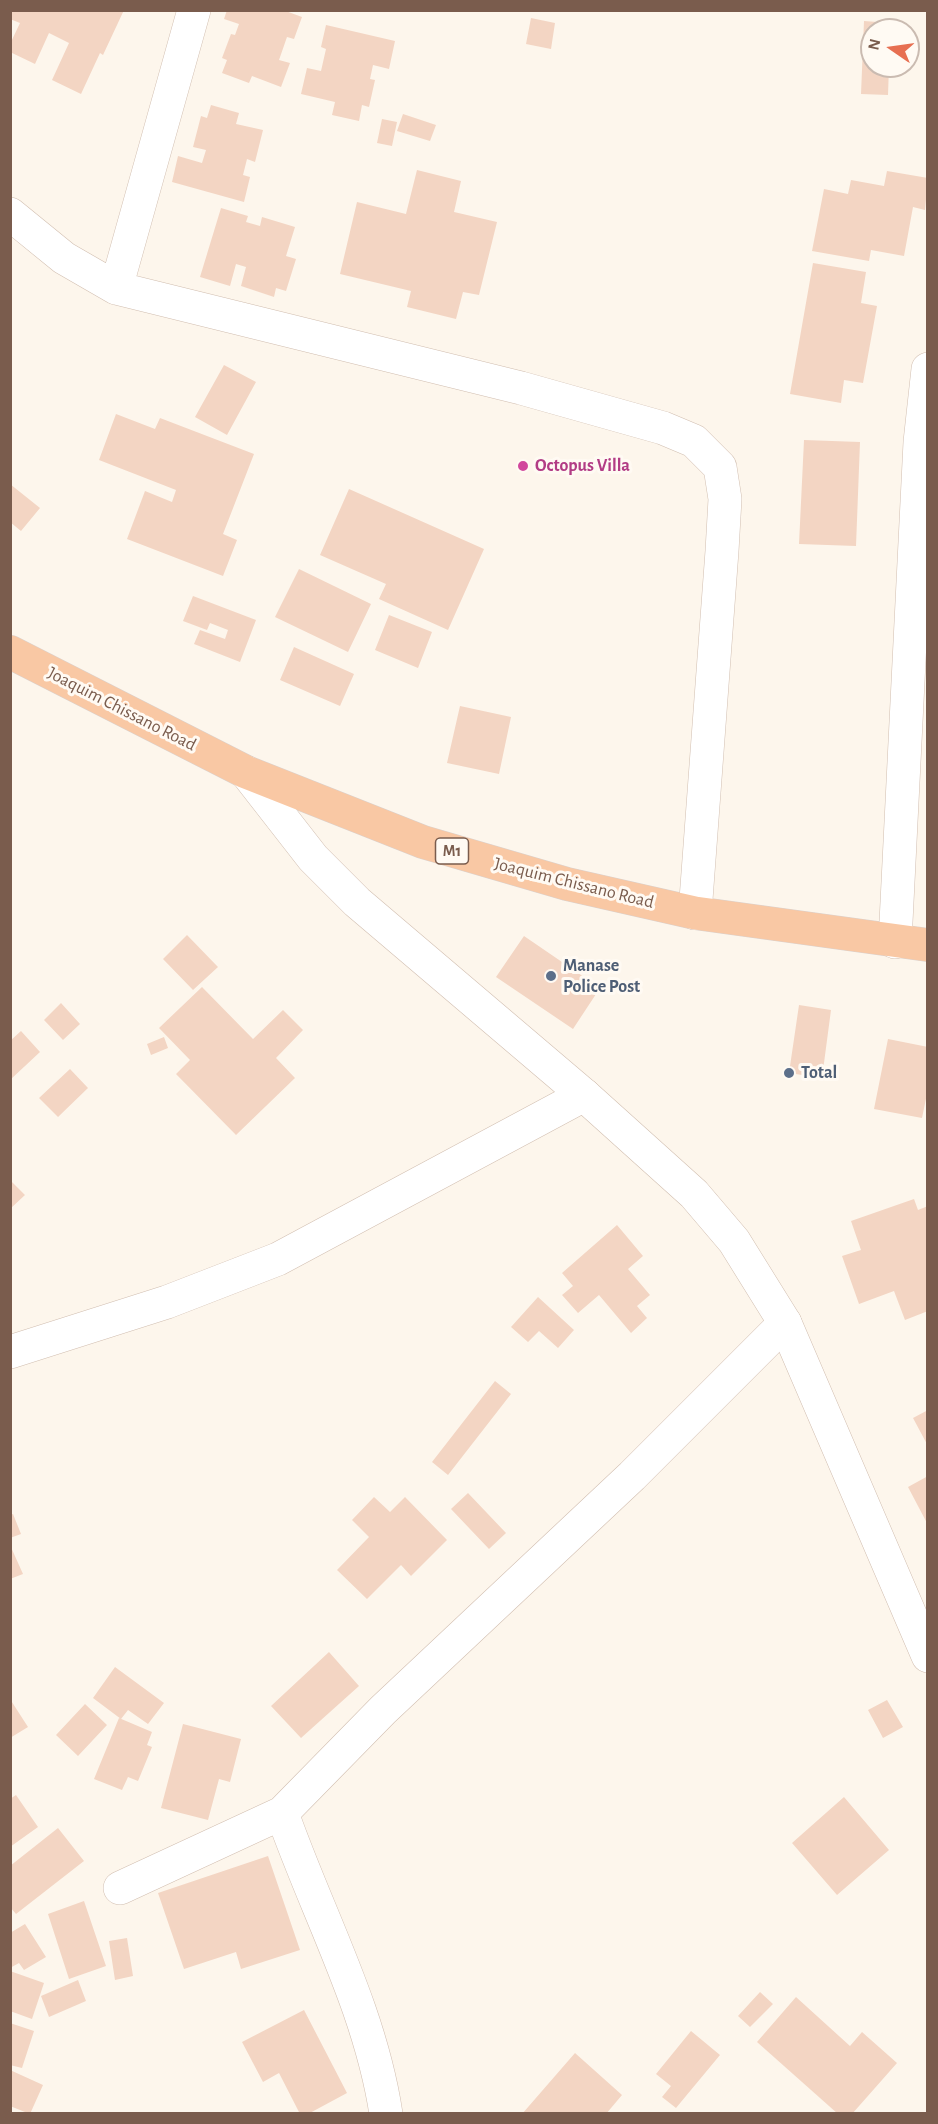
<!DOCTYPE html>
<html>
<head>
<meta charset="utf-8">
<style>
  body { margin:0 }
  #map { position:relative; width:938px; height:2124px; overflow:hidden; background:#fdf6ec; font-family:"Alegreya Sans",sans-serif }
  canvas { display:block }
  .frame { position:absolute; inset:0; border:12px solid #7a5c4d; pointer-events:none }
  .north { position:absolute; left:860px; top:18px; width:60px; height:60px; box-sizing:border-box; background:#fffaf3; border:2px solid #cabbb1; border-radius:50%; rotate:283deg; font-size:16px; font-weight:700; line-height:24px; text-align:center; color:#7a5c4d }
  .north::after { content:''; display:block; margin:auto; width:21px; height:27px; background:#e76f51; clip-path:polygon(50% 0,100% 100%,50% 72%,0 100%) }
</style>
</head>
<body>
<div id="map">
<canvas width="938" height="2124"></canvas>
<div class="frame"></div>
<div class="north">N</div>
</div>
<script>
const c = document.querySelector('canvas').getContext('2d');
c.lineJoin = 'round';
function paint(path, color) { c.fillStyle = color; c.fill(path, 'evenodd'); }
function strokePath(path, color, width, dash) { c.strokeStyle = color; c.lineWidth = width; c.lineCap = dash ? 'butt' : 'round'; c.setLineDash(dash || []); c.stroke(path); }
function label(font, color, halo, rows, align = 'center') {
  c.font = font + ' "Alegreya Sans",sans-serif'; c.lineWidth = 6; c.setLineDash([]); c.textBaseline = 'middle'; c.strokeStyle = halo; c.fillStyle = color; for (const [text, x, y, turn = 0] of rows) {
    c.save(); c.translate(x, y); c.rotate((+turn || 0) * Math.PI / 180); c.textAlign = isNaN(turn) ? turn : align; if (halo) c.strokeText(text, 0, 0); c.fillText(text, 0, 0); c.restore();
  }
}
paint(new Path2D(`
  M10 10H124L103 55 100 53 81 94 52 80 69 43 49 33 35 64 10 52V44L20 23 10 19Z
  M227 10H283L302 17 294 39 287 37 279 60 290 63 281 87 252 76 249 83 222 73 227 60 222 58 231 34 235 35 239 24 224 19Z
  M531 18 555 23 551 49 526 44Z
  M864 21 891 23 890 30H872V66H889L888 95 861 94Z
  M326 25 395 41 389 69 373 65 370 79 375 80 369 107 362 105 359 121 332 115 335 102 301 94 307 68 321 71 326 49 321 47Z
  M211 105 239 113 236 124 263 130 255 162 247 159 243 175 250 177 244 202 172 182 178 156 202 163 206 150 193 147 201 116 207 118Z
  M403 114 436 125 430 141 397 131Z
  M382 119 397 122 392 146 377 143Z
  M417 170 461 181 454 212 497 222 479 295 463 292 456 319 407 307 411 291 340 274 357 202 406 214Z
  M887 171 928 178 925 210 913 207 904 256 871 250 869 261 812 251 824 189 848 194 851 180 884 186Z
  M221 208 248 216 246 222 260 226 262 217 295 227 286 256 296 259 286 291 276 288 274 297 241 286 246 267 236 264 230 286 200 277Z
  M813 263 866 272 861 303 877 306 863 383 844 380 841 403 790 394Z
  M224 365 256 382 227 435 195 417Z
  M116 414 155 429 160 418 254 454 223 534 237 540 223 576 127 539 145 491 172 502 176 490 99 460Z
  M804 440 860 442 856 546 799 544Z
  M10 484 40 508 21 531 10 522Z
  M349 489 484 549 448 630 379 599 386 584 320 555Z
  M299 569 371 604 348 652 275 617Z
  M193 596 256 620 240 662 194 644 200 630 225 639 228 630 210 623 207 630 183 621Z
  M389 615 432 632 418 668 375 650Z
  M294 647 354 674 340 706 280 680Z
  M460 706 511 717 499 774 447 763Z
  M187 935 218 967 193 990 163 959Z
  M524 936 600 988 573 1029 496 977Z
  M202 987 253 1039 283 1010 303 1030 276 1058 295 1078 236 1135 176 1074 190 1060 159 1028Z
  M61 1003 80 1024 63 1040 44 1020Z
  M799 1005 831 1010 822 1078 789 1073Z
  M21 1031 40 1052 10 1080V1041Z
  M164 1037 168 1048 151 1055 147 1044Z
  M888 1039 928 1047V1089L922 1118 874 1109Z
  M70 1069 88 1088 58 1117 39 1098Z
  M10 1180 25 1195 10 1209Z
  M914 1199 918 1210 928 1206V1311L905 1320 894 1291 859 1304 842 1256 861 1250 851 1221Z
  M617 1225 643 1256 628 1269 650 1295 637 1306 647 1318 631 1333 599 1295 578 1313 562 1295 573 1286 562 1273Z
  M538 1297 574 1330 558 1348 539 1331 528 1342 511 1327Z
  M495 1381 511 1394 448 1475 432 1462Z
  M928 1410V1446L913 1418Z
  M928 1476V1525L908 1487Z
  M468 1493 506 1533 489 1549 451 1509Z
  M374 1497 390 1512 405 1497 447 1540 411 1576 401 1565 367 1599 337 1570 369 1537 352 1520Z
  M13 1514 21 1534 10 1538V1515Z
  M10 1545 23 1574 10 1579Z
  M329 1652 359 1686 301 1738 271 1706Z
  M115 1667 164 1703 148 1724 128 1710 121 1719 93 1698Z
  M10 1699 28 1727 10 1738Z
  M887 1700 903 1727 883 1738 868 1710Z
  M85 1704 107 1725 78 1756 56 1735Z
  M119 1718 152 1732 147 1745 152 1747 138 1781 128 1777 122 1790 94 1779Z
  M183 1724 241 1739 230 1782 219 1779 208 1820 161 1808Z
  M16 1795 38 1827 10 1847V1799Z
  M844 1797 889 1850 837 1895 792 1843Z
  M58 1828 84 1861 16 1914 10 1907V1866Z
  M268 1856 300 1950 241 1969 236 1952 184 1969 158 1893Z
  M84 1901 106 1966 69 1979 48 1914Z
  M25 1924 46 1957 24 1970 19 1963 10 1968V1933Z
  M127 1938 133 1976 115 1980 109 1941Z
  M10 1971 44 1983 32 2019 10 2011Z
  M78 1980 86 2001 49 2017 41 1996Z
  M760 1992 773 2004 750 2027 738 2016Z
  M796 1997 850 2046 862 2032 897 2063 852 2114H838L757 2042Z
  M304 2010 347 2093 308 2114H300L279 2073 263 2082 242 2042Z
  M10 2023 34 2031 22 2068 10 2065Z
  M691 2031 720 2055 676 2108 662 2097 671 2086 656 2074Z
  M575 2053 622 2095 606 2114H522Z
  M10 2070 43 2085 30 2114 10 2106Z`), '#f3d5c3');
const minor = new Path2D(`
  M10 214 64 258 116 288 521 388 663 428 694 441 720 467 725 499 722 551 695 913
  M116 288 194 10
  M895 942 920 442 928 369
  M10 1352 167 1302 278 1259 584 1095
  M282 1813C317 1913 370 2008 386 2114
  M120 1888 282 1813 383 1710 632 1476 785 1323`);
const tertiary = new Path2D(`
  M246 772 313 858 357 902 584 1095 694 1194 734 1241 785 1323 928 1656`);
const trunk = new Path2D(`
  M10 652 246 772 423 842 567 884 695 913 928 945`);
strokePath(minor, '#d1beb0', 34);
strokePath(tertiary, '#d1beb0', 34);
strokePath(trunk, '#dad1cd', 34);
strokePath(minor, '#fff', 33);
strokePath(tertiary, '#fff', 33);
strokePath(trunk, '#f9c8a4', 33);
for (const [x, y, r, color] of [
  [523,466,6,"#d1479c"],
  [551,976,6,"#5c6f8a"],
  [789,1073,6,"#5c6f8a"]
]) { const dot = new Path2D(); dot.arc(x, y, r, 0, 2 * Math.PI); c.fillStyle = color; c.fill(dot); strokePath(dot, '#fffaf3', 2); }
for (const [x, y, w] of [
  [452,851,33]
]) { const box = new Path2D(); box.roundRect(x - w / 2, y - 13, w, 26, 4.5); c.fillStyle = '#fffaf3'; c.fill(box); strokePath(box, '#7a5c4d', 1.5); }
label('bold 16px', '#7a5c4d', null, [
  ["M1",452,851]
]);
label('bold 18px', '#b23c85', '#fffaf3', [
  ["Octopus Villa",535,466]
], 'left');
label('18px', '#7a5c4d', '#fffaf3', [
  ["Joaquim Chissano Road",122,709,27],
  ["Joaquim Chissano Road",574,883,14]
]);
label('bold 18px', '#4e5e75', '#fffaf3', [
  ["Manase",563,966],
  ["Police Post",563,987],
  ["Total",801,1073]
], 'left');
</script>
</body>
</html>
